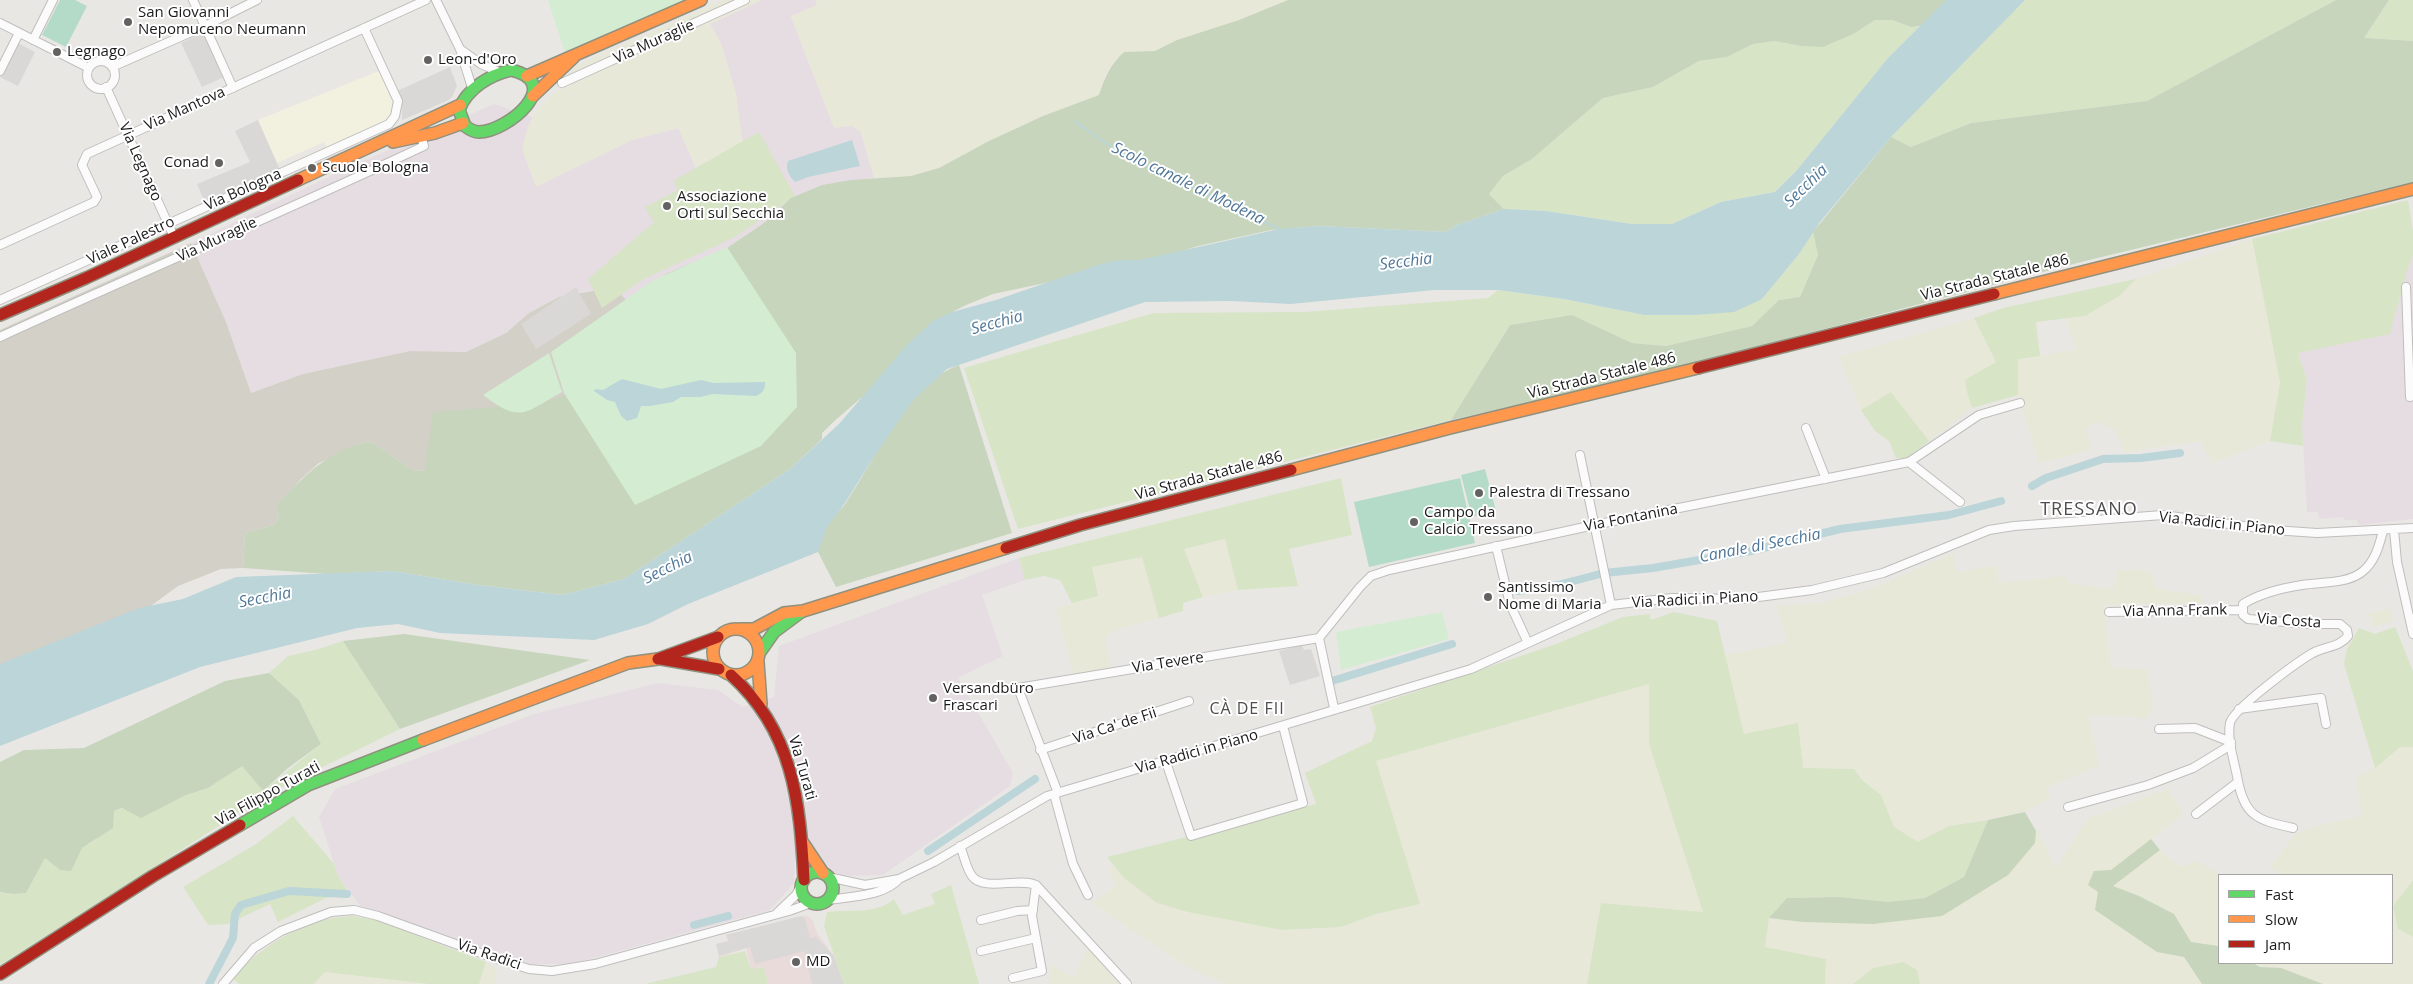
<!DOCTYPE html>
<html>
<head>
<meta charset="utf-8">
<style>
  body { margin:0 }
  #map { position:relative; width:2413px; height:984px; overflow:hidden; background:#e9e7e4; font-family:"Open Sans",sans-serif }
  canvas { display:block }
  .legend { position:absolute; left:2218px; top:874px; width:175px; height:90px; box-sizing:border-box; background:#fff; border:1px solid #a4a4a4; margin:0; padding:6px 9px; list-style:none; font-size:15px; color:#1b1b1b }
  .legend li { display:flex; align-items:center; gap:10px; height:25px }
  .legend b { width:25px; border:1px solid #a4a4a4 }
</style>
</head>
<body>
<div id="map">
<canvas width="2413" height="984"></canvas>
<ul class="legend">
<li><b style="height:6px;background:#63d668"></b>Fast</li>
<li><b style="height:6px;background:#ff974d"></b>Slow</li>
<li><b style="height:6px;background:#b3261e"></b>Jam</li>
</ul>
</div>
<script>
const c = document.querySelector('canvas').getContext('2d');
c.lineJoin = 'round';
function paint(path, color) { c.fillStyle = color; c.fill(path, 'evenodd'); }
function strokePath(path, color, width, dash) { c.strokeStyle = color; c.lineWidth = width; c.lineCap = dash ? 'butt' : 'round'; c.setLineDash(dash || []); c.stroke(path); }
function label(font, color, halo, rows, align = 'center') {
  c.font = font + ' "Open Sans",sans-serif'; c.lineWidth = 4; c.setLineDash([]); c.textBaseline = 'middle'; c.strokeStyle = halo; c.fillStyle = color; for (const [text, x, y, turn = 0] of rows) {
    c.save(); c.translate(x, y); c.rotate((+turn || 0) * Math.PI / 180); c.textAlign = isNaN(turn) ? turn : align; if (halo) c.strokeText(text, 0, 0); c.fillText(text, 0, 0); c.restore();
  }
}
paint(new Path2D(`
  M806 915 813 921 817 933 834 956 844 984H768L764 967 751 969 746 948 719 957 716 944 728 941 726 935Z`), '#eadbdb');
paint(new Path2D(`
  M762 0H815L817 5 791 17 834 127 852 126 861 132 874 178 822 185 791 198 764 223 727 248 627 301 591 290 559 297 529 313 506 333 466 352 410 351 303 374 251 393 226 322 191 243 345 169 494 104 533 117 528 127 536 186 632 140 679 128 696 168 722 46 710 24Z
  M2413 256V519L2359 525 2357 520H2345L2344 517 2319 519 2318 512H2307L2302 424 2307 380 2298 352 2389 334 2407 271Z
  M1019 558 1025 580 982 595 1003 656 958 678 1013 773 1010 786 883 875 845 876 825 870 815 852 795 853 794 883 770 910 572 964H531L360 906 338 876 319 817 335 789 534 714 658 683 718 690 743 707 774 697 779 646Z`), '#e6dde3');
paint(new Path2D(`
  M379 71 393 103 390 116 384 121 326 147 324 142 277 163 258 120Z`), '#f2f1e0');
paint(new Path2D(`
  M191 243 226 322 251 393 303 374 410 351 466 352 506 333 529 313 559 297 614 287 627 301 631 364 425 470 414 471 371 442 360 444 319 463 301 479 278 505 279 516 274 525 245 533 243 568 221 569 178 586 133 619 0 665V330Z`), '#d2d0c7');
paint(new Path2D(`
  M723 0H762L710 24 722 46 736 93 743 145 696 168 678 128 632 140 536 187 522 149 528 127 538 109 553 94 577 82 572 68Z
  M815 0H1288L1239 20 1177 40 1155 51 1124 52 1112 63 1105 75 1099 95 1043 116 989 141 939 168 911 176 874 178 861 132 852 126 834 128 791 16 817 5Z
  M2252 239 2280 382 2270 441 2212 463 2200 441 2125 452 2114 429 2099 422 2085 428 2092 450 2039 463 2018 395V359L2076 350 2066 319 2085 316 2119 296 2136 279Z
  M1974 318 1996 362 1966 380 1967 392 1972 408 1929 441 1891 393 1861 410 1839 357Z
  M1225 539 1238 590 1203 597 1184 549Z
  M1954 553 1955 572 1996 566 1999 583 2064 576 2073 584 2113 589 2116 570H2149L2157 589 2202 595 2203 603 2104 605 2111 668 2148 669 2153 709 2144 720 2138 717 2088 715 2099 766 2047 787 2050 799 2025 812 1949 826 1918 842 1894 827 1881 795 1863 781 1854 769 1803 768 1744 734 1725 655 1788 643 1776 606 1820 603 1868 590Z
  M1142 557 1159 618 1113 631 1104 639 1112 667 1074 675 1056 608 1097 596 1092 567Z
  M2391 608 2393 621 2374 627 2368 614Z
  M1650 684 1649 744 1703 912 1601 903 1587 984H1226L1185 966 1091 903 1115 886 1109 868 1114 865 1124 878 1282 930 1338 928 1376 914 1420 904 1376 761Z
  M2400 747H2413V880L2393 906 2398 929 2413 937V984H2323L2281 968 2260 967 2253 963H2392V875H2281L2270 867 2295 834 2316 826 2361 816 2357 777 2379 765Z
  M2168 789 2184 814 2111 870 2098 892 2157 952 2184 957 2202 984H1920L1917 970 1873 968 1853 984H1825V959L1765 947 1769 918 1803 922 2035 844 2036 826 2056 868 2087 819Z
  M2160 850 2180 867 2197 861 2222 875H2219V946L2191 942 2174 914 2139 896 2112 886Z
  M1088 948 1119 984H1050L1048 978 1052 965 1074 977Z
  M486 962 497 969 495 984H479Z
  M325 972 429 984H314Z`), '#e8e8d8');
paint(new Path2D(`
  M2025 0H2336L2147 101 1971 123 1911 147 1891 137Z
  M2389 0H2413V41L2364 38Z
  M1875 20H1892L1911 27H1919L1888 58 1797 170 1775 192 1721 202 1672 224H1632L1546 211 1504 209 1489 194 1503 176 1532 159 1603 98 1653 87 1699 61 1727 57 1753 44 1775 41 1801 46 1855 33Z
  M759 132 795 196 735 237 644 279 602 308 588 279 654 222 645 207 678 190 673 181Z
  M2408 200 2413 231V256L2407 271 2390 334 2298 353 2307 380 2302 424 2303 446 2270 441 2280 382 2252 239Z
  M1813 232 1818 255 1800 297 1779 300 1752 326 1666 346 1632 343 1572 315 1510 325 1451 420 1018 529 964 368 1154 313 1304 312 1488 298 1498 290 1564 299 1644 315H1694L1762 299 1799 254Z
  M2136 279 2119 296 2085 316 2036 322 2040 356 2018 359V395L1972 408 1967 392 1965 380 1996 362 1974 318 2003 308Z
  M1891 392 1929 441 1907 458H1896L1889 441 1875 431 1861 410Z
  M1341 478 1352 535 1289 549 1298 586 1238 590 1225 539 1184 549 1203 597 1183 603V611L1159 618 1142 557 1092 567 1098 596 1072 603 1060 580 1044 576 1025 580 1019 558Z
  M1674 612 1717 621 1744 734 1798 723 1803 768 1854 769 1863 781 1881 795 1894 827 1918 842 1949 826 1988 820 1964 877 1925 898 1888 902 1840 897 1787 898 1769 918 1765 947 1826 959 1825 984H1587L1601 903 1703 912 1649 744V684L1376 761 1420 904 1376 914 1341 927 1282 930 1188 912 1157 903 1124 878 1107 857 1316 804 1305 773 1372 741 1376 728 1370 707 1556 644 1623 617 1650 614 1651 620Z
  M2395 627 2413 671V747H2400L2375 768 2344 664 2347 649 2359 628 2375 634Z
  M343 641 400 729 272 792 0 965V892L13 894 26 893 45 858 60 870 82 848 97 839 113 811 185 796 208 788 242 766 263 791 321 744 299 700 269 673 288 656 315 650Z
  M293 816 334 864 338 876 350 894 326 898 278 922 270 904 228 924 208 925 183 887 256 844Z
  M2413 880V937L2398 929 2393 906Z
  M951 885 979 984H844L824 926 827 912C850 909 876 915 894 899L903 915 935 904 931 894Z
  M352 916 376 920 486 962 479 984H429L325 972 314 984H239L232 978C265 944 304 918 352 916Z
  M745 951 751 969 764 967 768 984H645L716 967 719 957Z
  M1904 962 1917 970 1920 984H1853L1873 968Z`), '#d7e4c6');
paint(new Path2D(`
  M1288 0H1959L1932 25 1911 27 1892 20H1875L1855 33 1823 47 1801 46 1775 41 1753 44 1727 57 1699 61 1653 87 1603 98 1532 159 1503 176 1489 194 1504 209 1457 225 1446 232 1319 226 1271 230 1198 246 1149 261 993 294C982 299 969 303 958 309 926 326 906 359 880 382 860 399 840 415 822 433V439L790 469 624 579 563 595 478 585 392 571 326 574 243 568 245 533 274 525 279 516 277 505C303 477 331 447 371 442L414 471 425 470 433 412 537 404 583 390 627 301 666 274 727 248 764 223 791 198 822 185 851 180 911 176 939 168 989 141 1043 116 1099 95C1105 77 1110 65 1124 52L1155 51 1177 40 1239 20Z
  M2336 0H2389L2364 38 2413 41V182L2085 261 1632 379 1451 420 1510 325 1572 315 1632 343 1666 346 1752 326 1779 300 1800 297 1818 255 1813 232 1891 137 1911 147 1971 123 2147 101Z
  M959 365 1012 533 836 587 818 552C820 544 822 534 826 527 831 518 840 511 846 503 873 462 911 381 959 365Z
  M404 634 590 660 400 729 343 641Z
  M269 673 299 700 321 744 288 768 263 791 242 766 208 788 184 796 141 818 122 808 114 811 113 828 82 848 71 871 60 870 45 858 26 893 13 894 0 892V762L24 750 84 748 225 681Z
  M2025 812 2036 831 2035 843 2008 875 1942 916 1873 924 1803 922 1769 918 1787 898 1840 897 1888 902 1925 898 1964 877 1988 820Z
  M2151 839 2160 850 2113 886 2139 896 2174 914 2191 942 2219 946V963H2253L2260 967 2281 968 2323 984H2202L2184 957 2157 952 2095 910 2098 892 2088 885 2094 871 2111 870Z`), '#c6d5bc');
paint(new Path2D(`
  M548 0H685L565 53Z
  M727 247 796 353 797 407 761 446 635 505 564 393 551 352 652 281Z
  M549 353 562 392C524 413 521 424 483 395Z
  M1442 612 1449 639 1341 670 1336 632Z`), '#d4edd2');
paint(new Path2D(`
  M60 0H75L87 6 66 47 42 35Z
  M1485 469 1496 511 1472 517 1461 475Z
  M1460 478 1475 543 1369 567 1354 502Z`), '#b4dbc8');
paint(new Path2D(`
  M203 33 224 77 202 87 181 43Z
  M18 43 35 52 18 86 0 77Z
  M450 67 457 86 452 97 447 101 402 120V103L397 91Z
  M258 120 280 170 205 203 197 184 250 162 235 131Z
  M576 287 591 314 536 349 521 324Z
  M1302 645 1304 650 1311 649 1320 676 1290 685 1279 651Z
  M801 916 805 919 810 938 816 937 834 956 844 984H812L804 951 755 964 750 947 719 956 716 944 729 941 726 935Z`), '#d9d8d7');
paint(new Path2D(`
  M1946 0H2025L1891 137 1820 222 1799 254 1762 299 1734 312 1694 315H1644L1564 299 1498 290H1434L1291 304 1230 301 1145 302 947 369 914 399 875 455 845 503 827 527 818 552 688 604 648 624 594 640 440 633 398 624 357 628 200 667 0 746V664L139 608 183 599 236 577 392 571 478 585 563 595 624 579 790 469 839 424 906 346 933 321 952 312 996 300 1101 264 1120 260H1140L1279 229 1319 226 1446 232 1457 225 1504 209 1546 211 1632 224H1672L1721 202 1775 192 1797 170 1888 58Z
  M852 140 860 166 808 177 795 182C789 176 785 169 788 161Z
  M622 379 661 389 701 380 713 383 765 382C765 390 763 393 756 396L712 394 701 397H681L673 402 650 406H641L637 418 627 421 621 416 615 402 607 400 594 391 595 389 603 390Z`), '#bbd5d9');
strokePath(new Path2D(`
  M1074 121 1120 153 1279 229`), '#bbd5d9', 2);
strokePath(new Path2D(`
  M2032 486 2046 478 2103 459 2141 458 2180 453
  M1518 591 1558 585 1604 573 1653 568 1751 551 1840 529 1949 515 2001 501
  M1332 681 1452 644
  M928 851 1035 779
  M694 925 728 916
  M209 984 233 938 235 914 241 905 289 891 347 894`), '#bbd5d9', 8);
const street = new Path2D(`
  M193 0 233 88
  M436 0 460 49 473 91
  M0 23 89 68
  M33 40 53 0
  M460 49 481 64 501 73
  M87 75a14 14 0 1 1 28 0a14 14 0 1 1-28 0Z
  M112 67 205 26 257 0
  M0 71 19 33
  M562 83 745 0
  M106 87 174 237
  M0 245 94 202 97 197 82 165 87 154 426 0
  M2406 287 2410 397
  M0 300 389 124 395 116 398 101 364 28
  M0 337C141 272 284 212 424 146L421 136
  M1806 428 1826 479
  M1580 455 1611 605
  M1909 462 1960 502
  M2394 530 2397 562 2413 634
  M1496 546 1510 604 1528 643
  M2109 612 2241 610
  M1319 638 1360 587 1371 576 1389 570 1594 525 1909 462 1979 415 2020 403
  M1319 638 1334 708
  M2239 709 2321 698 2326 724
  M2159 729 2195 728 2231 742
  M1040 750 1189 701
  M1166 762 1191 836 1303 803 1283 726
  M1058 793 1018 688 1319 638
  M1054 794 1073 864 1088 895
  M2068 807 2148 785 2193 768 2231 745
  M2196 814 2238 782
  M2293 828C2256 820 2244 816 2237 776 2234 760 2227 740 2230 723 2233 709 2296 663 2311 654 2324 646 2339 648 2348 636L2347 630 2340 624H2311L2248 619 2243 615V604C2259 594 2283 588 2302 585 2320 582 2347 584 2362 572 2375 562 2379 546 2383 531
  M960 846C964 855 966 868 972 876 984 892 1018 877 1036 885L1127 984
  M828 877 865 885 899 879C883 897 850 896 829 900
  M899 879 934 862 1047 796 1471 669 1611 605 1672 598 1743 599 1812 590 1883 573 1989 530 2014 526 2163 515 2273 530 2317 533 2413 528
  M777 913 796 895 801 885
  M981 920 1017 911 1033 910
  M981 951 1036 938
  M1013 978 1042 971 1032 916 1036 885
  M223 984 254 948 281 931 331 912 354 910 378 916 497 959 529 969 552 971 595 964 789 911 811 903`);
const fast = new Path2D(`
  M511 70C566 83 507 132 479 132 474 132 469 129 465 126L459 110C467 88 490 75 511 70Z
  M760 652 774 632 801 612
  M240 825 308 785 423 740
  M801 888a16 16 0 1 1 32 0a16 16 0 1 1-32 0Z`);
const slow = new Path2D(`
  M527 76 701 0
  M533 96 574 57
  M393 142 435 133 463 123
  M298 180 460 105
  M1994 294 2413 189
  M1291 470 1450 428 1698 368
  M713 652a23 23 0 1 1 46 0a23 23 0 1 1-46 0Z
  M741 629H754L784 613 803 611 1006 548
  M758 662 761 704
  M423 740 628 663 658 659
  M803 843 823 873`);
const jam = new Path2D(`
  M0 315 86 278 298 180
  M1698 368 1994 294
  M1006 548 1080 525 1291 470
  M658 659 718 637
  M661 659 719 669
  M731 675C793 731 800 801 804 880
  M0 974 153 876 240 825`);
strokePath(street, '#bfbebc', 10);
strokePath(fast, '#90907f', 14);
strokePath(slow, '#90907f', 14);
strokePath(jam, '#90907f', 14);
strokePath(street, '#fcfbfb', 8);
strokePath(fast, '#63d668', 11);
strokePath(slow, '#ff974d', 11);
strokePath(jam, '#b3261e', 11);
for (const [x, y, r, color] of [
  [128,22,5,"#636261"],
  [57,52,5,"#636261"],
  [428,60,5,"#636261"],
  [219,163,5,"#636261"],
  [312,168,5,"#636261"],
  [667,206,5,"#636261"],
  [1479,493,5,"#636261"],
  [1414,522,5,"#636261"],
  [1488,597,5,"#636261"],
  [933,698,5,"#636261"],
  [796,962,5,"#636261"]
]) { const dot = new Path2D(); dot.arc(x, y, r, 0, 2 * Math.PI); c.fillStyle = color; c.fill(dot); strokePath(dot, '#fff', 2); }
label('15px', '#1b1b1b', '#fff', [
  ["San Giovanni",138,13],
  ["Nepomuceno Neumann",138,30],
  ["Legnago",67,52],
  ["Leon-d'Oro",438,60],
  ["Conad",209,163,"right"],
  ["Scuole Bologna",322,168],
  ["Associazione",677,197],
  ["Orti sul Secchia",677,214],
  ["Palestra di Tressano",1489,493],
  ["Campo da",1424,513],
  ["Calcio Tressano",1424,530],
  ["Santissimo",1498,588],
  ["Nome di Maria",1498,605],
  ["Versandbüro",943,689],
  ["Frascari",943,706],
  ["MD",806,962]
], 'left');
label('15px', '#1b1b1b', '#fff', [
  ["Via Muraglie",654,42,-24],
  ["Via Mantova",185,109,-24],
  ["Via Legnago",140,162,66],
  ["Via Bologna",243,190,-24],
  ["Via Muraglie",217,240,-25],
  ["Viale Palestro",131,241,-25],
  ["Via Strada Statale 486",1995,278,-14],
  ["Via Strada Statale 486",1602,376,-14],
  ["Via Strada Statale 486",1209,476,-15],
  ["Via Fontanina",1631,518,-11],
  ["Via Radici in Piano",2222,524,6],
  ["Via Radici in Piano",1695,600,-3],
  ["Via Anna Frank",2175,611,-1],
  ["Via Costa",2289,621,4],
  ["Via Tevere",1168,663,-9],
  ["Via Ca' de Fii",1115,726,-18],
  ["Via Radici in Piano",1197,752,-16],
  ["Via Turati",802,768,74],
  ["Via Filippo Turati",268,794,-29],
  ["Via Radici",489,955,19]
]);
label('italic 16px', '#517898', '#fff', [
  ["Scolo canale di Modena",1188,184,26],
  ["Secchia",1806,186,-44],
  ["Secchia",1406,262,-7],
  ["Secchia",997,323,-15],
  ["Canale di Secchia",1760,546,-11],
  ["Secchia",668,568,-27],
  ["Secchia",265,598,-11]
]);
c.letterSpacing = '1px';
label('16px', '#4e4e4e', '#fff', [
  ["CÀ DE FII",1247,709]
]);
c.letterSpacing = '0px';
c.letterSpacing = '1px';
label('18px', '#4e4e4e', '#fff', [
  ["TRESSANO",2089,510]
]);
c.letterSpacing = '0px';
</script>
</body>
</html>
